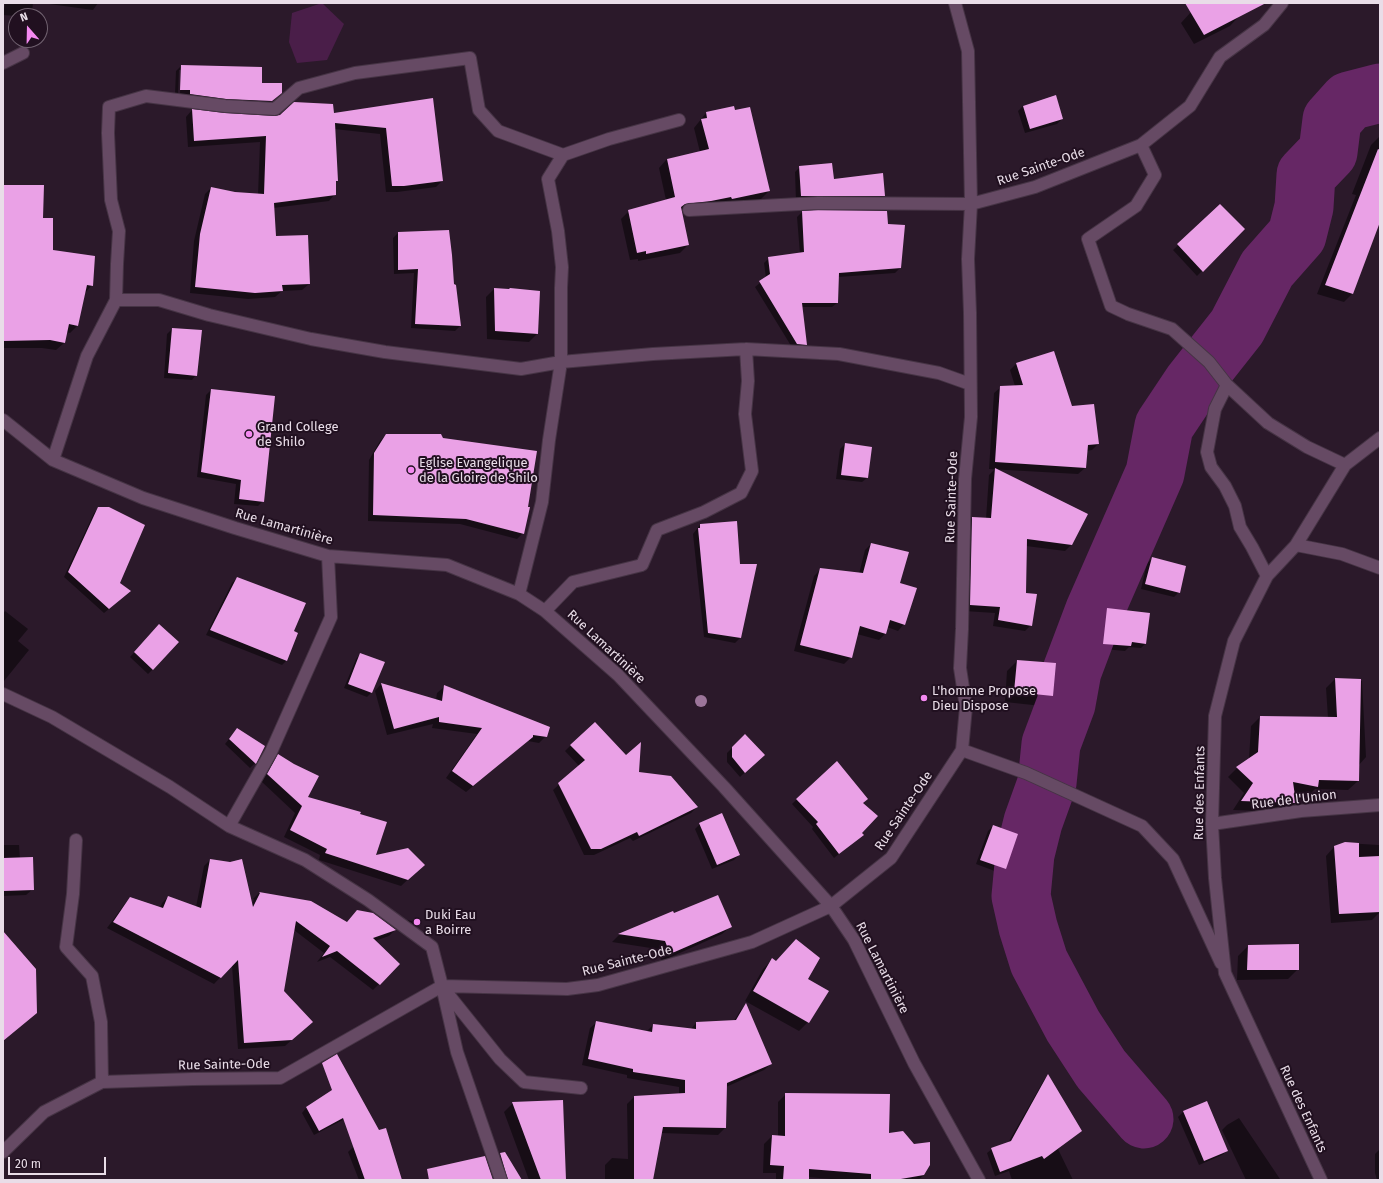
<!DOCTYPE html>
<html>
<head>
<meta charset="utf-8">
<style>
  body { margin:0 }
  #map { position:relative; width:1383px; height:1183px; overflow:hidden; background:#2b192a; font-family:"Fira Sans",sans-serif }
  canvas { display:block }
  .frame { position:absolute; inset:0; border:4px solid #e9dde8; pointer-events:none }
  .north { position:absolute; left:8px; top:8px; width:40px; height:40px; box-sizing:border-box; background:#211020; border:1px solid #716270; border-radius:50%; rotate:340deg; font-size:11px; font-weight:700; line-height:16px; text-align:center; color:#e9dde8 }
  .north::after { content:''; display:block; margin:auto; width:14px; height:18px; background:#f489f0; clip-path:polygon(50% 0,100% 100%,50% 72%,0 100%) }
  .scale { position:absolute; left:8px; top:1157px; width:98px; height:18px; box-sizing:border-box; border:2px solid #e9dde8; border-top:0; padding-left:5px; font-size:12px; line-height:14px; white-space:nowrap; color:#e9dde8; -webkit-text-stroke:3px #211020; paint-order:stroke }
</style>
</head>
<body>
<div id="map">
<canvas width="1383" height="1183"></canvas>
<div class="frame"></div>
<div class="north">N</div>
<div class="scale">20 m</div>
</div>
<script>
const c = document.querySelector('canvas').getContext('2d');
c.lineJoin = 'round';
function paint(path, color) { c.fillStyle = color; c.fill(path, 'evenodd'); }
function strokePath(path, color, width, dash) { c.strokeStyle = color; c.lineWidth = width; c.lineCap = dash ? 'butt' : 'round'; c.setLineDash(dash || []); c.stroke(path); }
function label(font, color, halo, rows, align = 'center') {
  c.font = font + ' "Fira Sans",sans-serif'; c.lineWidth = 4; c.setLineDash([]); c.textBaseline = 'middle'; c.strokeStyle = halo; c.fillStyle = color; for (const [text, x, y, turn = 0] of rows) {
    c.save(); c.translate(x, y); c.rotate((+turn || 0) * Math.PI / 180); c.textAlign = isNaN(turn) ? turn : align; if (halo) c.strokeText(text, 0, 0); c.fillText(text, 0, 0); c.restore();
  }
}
paint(new Path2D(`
  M322 3 344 24 327 60 297 63 289 42 292 13Z`), '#4a1e49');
paint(new Path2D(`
  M5 3H33L32 13 29 16H16L3 15Z
  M42 3H98L93 10Z
  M1204 3H1234L1240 15 1230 26 1194 44 1181 23 1191 12Z
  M181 66 261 84 277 96 268 104 186 99V95L180 94 181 70H179L178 94H175L176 71Z
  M1056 96 1062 119 1057 124 1025 133 1018 111 1023 106Z
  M432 99 442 181 436 187 397 192H386L380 134 334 129 337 181 335 182V194L329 201 273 208 275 237 309 284 302 290 282 291 275 297 248 299 190 293 194 241 205 194 211 188 235 193 258 195 260 142 188 147 186 117 192 110 224 114 275 118 333 114Z
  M706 113 769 191 761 199 724 207 681 211 688 245 680 253 638 261V259L630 260 621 219 629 211 666 200 659 168 667 159 700 152 694 128Z
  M1379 137H1380V219L1352 294 1344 302 1317 294 1356 195 1352 194 1371 145Z
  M800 167 833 180 884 196 879 200 796 201 795 172Z
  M3 186 42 219 52 251 92 285 85 293 77 326 70 333 66 332 64 343 56 350 42 348H3Z
  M1220 206 1244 229 1197 276 1173 250Z
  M802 212 900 268 895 273 838 277 837 303 832 307H802L806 344 801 349H793L755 287 766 278 764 263 769 258 800 254 797 217Z
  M398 233 453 285 460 326 455 331 411 328 414 273 394 274 393 238Z
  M494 289 537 334 529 342 487 339 486 297Z
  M172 329 196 375 192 380 164 378 167 334Z
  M1016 364 1071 407 1098 444 1092 450 1086 451 1085 468 1078 474 989 469 994 393 1001 387 1015 386 1010 370Z
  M211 390 263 501 258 506 234 504 236 484 197 477 206 395Z
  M386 435 443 439 523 533 517 539 460 524 368 521 369 460 380 441Z
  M845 444 867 478 862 482 836 479 840 449Z
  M995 469 1086 514 1071 545 1065 551 1026 546 1025 593 1031 625 1025 631 993 626 995 613 964 611 966 524 972 518 986 519 989 475Z
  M99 508 119 583 130 592 104 613 64 577 94 513Z
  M700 525 739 565H756L740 638 735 643 704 637 693 534Z
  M871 544 904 624 898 631 887 627 885 634 879 640 857 634 851 657 844 664 794 651 814 576 821 569 859 574 865 550Z
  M1152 559 1179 592 1174 597 1141 589 1147 563Z
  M237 578 293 632 287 660 282 665 206 635 232 583Z
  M1107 609 1146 643 1141 648 1129 647 1125 651 1104 649 1108 613H1106L1102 649H1099L1103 614Z
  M5 611 28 629 18 641 29 650 4 681 3 614Z
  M155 630 153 669 148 674 130 657Z
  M360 654 371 693 367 697 344 688 356 659Z
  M1017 661 1052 696 1042 706 1005 702 1007 671Z
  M1335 679 1362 681 1366 757 1358 766V781L1348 790 1315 789 1308 796 1293 793 1295 803 1286 812 1233 810 1244 793 1228 777 1237 768 1249 759 1251 726 1260 717 1328 718 1326 688Z
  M381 684 436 700 437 693 444 687 546 736 539 743 528 741 466 792 446 778 477 734 432 728 433 724 387 735 375 691Z
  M237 729 255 763 250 768 225 744Z
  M745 735 759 759 740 777 727 762V753Z
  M571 745 638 773 697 807 691 813 633 841 630 838 594 855H584L553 790 579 766 565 751Z
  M278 755 306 798 359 815 374 856 417 871 401 886 319 860 320 855 284 837 295 813 261 781 272 762Z
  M797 799 862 803 861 833 862 835 834 858 812 829 813 827 792 804Z
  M700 824 739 855 734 860 712 869 695 829Z
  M993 826 1005 868 1000 873 976 864 988 831Z
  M1345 843 1379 845 1380 844V912L1372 920 1331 923 1326 856 1334 847Z
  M3 845H19L20 859 33 889 26 895 3 896Z
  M210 860 252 905 254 899H253L259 893 311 902 346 923 357 911 395 930 389 936 375 941 399 964 373 990 330 957 317 962 324 953 294 930 283 991 305 1028 285 1046 238 1049 232 965 214 984 107 928 124 905 130 898 160 908 162 903 168 897 196 907 204 866Z
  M673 912 674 914 730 927 722 934 662 961 657 949 612 942 619 935Z
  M407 920 417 922 414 926 408 928 403 924Z
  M1248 946 1298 969 1288 979 1237 980 1238 956Z
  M772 960 806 979 808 1022 799 1031 745 1001 763 969Z
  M746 1005 771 1064 764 1070 726 1087 725 1128 718 1135 661 1133 652 1180H605V1165L612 1158 628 1159 627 1104 634 1097 679 1095V1087L627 1078V1075L582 1065 590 1028 597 1022 646 1032 653 1025 691 1029 696 1023 734 1021 740 1011Z
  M1048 1075 1081 1131 1058 1149 1073 1180H1012L1009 1171 995 1176 987 1153 992 1149 1008 1143 1044 1080Z
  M350 1079 360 1111 314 1135 302 1113 306 1108Z
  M786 1094 888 1134 924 1175 918 1180H842L808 1177V1180H776V1173H763L764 1144 772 1136 778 1137V1102Z
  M513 1103 545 1180H529L504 1112Z
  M1206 1103 1227 1151 1222 1155 1199 1165 1178 1117 1183 1112Z
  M1239 1118 1280 1179 1279 1180H1246L1222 1130 1227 1125Z
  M375 1126 380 1180H359L348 1152Z
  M1380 1149V1180H1377L1375 1173V1154Z
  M504 1153 521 1180H497L491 1163 500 1154Z`), '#0007');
strokePath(new Path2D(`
  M1144 1119 1101 1069 1073 1026 1039 962 1028 927 1021 896 1025 854 1033 822 1047 783 1051 744 1066 704 1072 671 1095 610 1155 473 1164 426 1192 384 1237 327 1267 269 1297 235 1304 207 1306 175 1328 152 1332 120 1349 101 1380 93`), '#662765', 59);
paint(new Path2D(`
  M1185 3H1266L1204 35Z
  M181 65 262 67V83H282V93L272 101 226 99 190 94V90H180Z
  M1056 95 1063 119 1030 129 1023 106Z
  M433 98 443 181 404 186H392L386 128 335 123 338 181H336V195L274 203 276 236 308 235 310 284 282 285 283 291 255 293 195 287 200 234 211 187 235 192 264 194 266 136 194 141 192 109 225 113 275 116 280 115 294 102 333 104 334 113Z
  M734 106 735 110 750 107 770 191 732 199 731 197 711 201 685 204 681 207 689 245 646 254V251L637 253 628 210 675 197 667 159 709 149 701 119 707 118 706 112Z
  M1378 149 1380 150V222L1353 294 1325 285Z
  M832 163 834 179 883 173 885 196H801L799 166Z
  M3 185H44L43 218H53V250L95 256 93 286 87 285 78 326 69 324 65 343 50 340 3 341Z
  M1220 204 1245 229 1203 272 1177 244Z
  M818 210 887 211 888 224 905 225 901 268 839 273 838 303H802L807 345 797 344 759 281 770 274 768 257 804 252 802 211Z
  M449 230 452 255 454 284 456 285 461 326 415 324 418 269 398 270V232Z
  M494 288 509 289 510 288 540 291 538 334 495 331Z
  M172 328 202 330 197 376 168 373Z
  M1054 351 1072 406 1094 404 1099 444 1088 445 1086 468 995 462 1000 386 1023 385 1016 363Z
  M211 389 275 396 264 502 239 499 241 480 201 472Z
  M386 434H441L443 438 537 451 528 507H530L524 534 466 519 373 515 374 453Z
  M845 443 872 447 868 478 841 475Z
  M995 468 1088 514 1072 545 1027 539 1026 593 1037 594 1032 626 998 620 1000 607 970 605 972 517 991 518Z
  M98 507H109L145 525 120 583 131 591 109 609 68 572Z
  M737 521 740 564H757L741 638 708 633 698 528H700V524Z
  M871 543 909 552 900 583 917 588 905 625 890 620 886 634 860 626 852 658 800 645 820 568 863 573Z
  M1152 557 1186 566 1180 593 1145 584Z
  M237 577 306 603 294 631 298 633 287 661 210 630Z
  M1107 608 1150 613 1146 644 1132 642 1131 646 1103 644Z
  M159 624 179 642 153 670 134 652Z
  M360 653 385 662 372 693 348 684Z
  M1017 660 1056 663 1053 696 1014 692Z
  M1335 678 1361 679 1359 781 1319 780 1318 787 1293 782 1296 803 1241 801 1253 783 1236 767 1258 752 1260 716 1337 717Z
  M381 683 442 701 444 685 550 727 547 737 533 735V737L473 786 452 771 482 728 439 722V717L394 729Z
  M595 722 626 755 641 742 639 772 671 776 698 807 639 836 637 832 601 849H591L558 783 585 760 570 745Z
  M237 728 265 746 256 764 229 739Z
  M745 734 765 755 745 773 732 757V747Z
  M278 754 294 764 319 776 308 797 361 812 360 814 387 822 376 855 408 848 425 865 408 880 325 853 327 849 290 830 302 806 267 774Z
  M837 761 868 799 863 803 878 816 862 833 864 835 839 854 816 824 818 822 796 799Z
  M722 813 740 855 717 865 699 823Z
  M993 825 1018 834 1006 869 980 860Z
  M1345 842 1359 843V857L1380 856V912L1339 914 1334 846Z
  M33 857 34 890 3 891V858Z
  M210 859 230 862 242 859 253 907 260 893 259 892 311 901 347 922 357 910 373 913 396 930 373 938 400 964 380 985 337 951 322 957 330 946 296 921 284 991 313 1022 292 1040 244 1043 238 960 221 978 113 922 130 897 163 908 168 896 201 908Z
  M718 895 732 927 670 954 665 941 618 934 673 911 674 913Z
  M3 931 36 969 37 1013 3 1041Z
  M796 939 820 958 808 979 829 991 809 1023 753 991 772 958 776 961Z
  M1299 944V970H1247L1248 945Z
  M746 1003 772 1064 727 1083 726 1128 663 1127 653 1180H634V1096L685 1093V1080L633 1072V1069L588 1059 596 1021 652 1032 653 1024 696 1029V1022L736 1020Z
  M337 1054 379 1130 386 1128 402 1180H365L343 1118 319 1131 306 1107 332 1090 322 1063Z
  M1048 1074 1082 1131 1044 1159 1042 1156 1000 1172 991 1148 1011 1141Z
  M785 1093 890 1094 889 1133 903 1131 914 1144 930 1142V1165L924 1175 895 1180H871V1174L809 1169V1180H783L784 1166 770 1165 772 1135 785 1136Z
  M563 1100 566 1180H541L512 1102Z
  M1207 1101 1228 1151 1204 1161 1183 1111Z
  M505 1152 522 1180H508L500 1153Z
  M485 1156 493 1180H429L427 1169Z`), '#eaa1e6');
const minor = new Path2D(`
  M3 63 23 53
  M1141 145 1155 175 1136 206 1088 239 1111 306 1128 314 1172 329 1209 362 1227 385 1268 423 1307 447 1345 465
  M689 210 818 203 971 204 968 51 955 3
  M116 300H159L209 315 311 339 385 352 521 369 561 362 653 354 746 349 839 354 939 373 970 384
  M1227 385 1215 409 1207 452 1211 467 1225 486 1235 506 1240 527 1252 547 1267 576
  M3 420 53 460 143 498 235 528 328 556 447 565 519 594 545 611 618 675 724 787 831 906 854 940 914 1063 979 1180
  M53 460 87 356 116 300 117 264 119 231 111 200 108 133 109 107 146 96 225 106 275 109 299 88 355 73 470 58 479 110 498 131 563 155
  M1296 545 1342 554 1380 568
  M519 594 542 502 549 440 561 362V288L562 267 558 231 548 179 563 155 609 139 679 120
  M545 611 573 582 642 565 657 530 704 512 741 493 752 471 745 414 748 381 746 349
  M3 694 52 717 170 787 229 826 305 860 368 900 432 947 442 986 457 1052 501 1180
  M962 750 1026 773 1142 826 1173 859 1221 963
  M1212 824 1301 811 1380 805
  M229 826 271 752 331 617 328 556
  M76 840 73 894 66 947 92 976 101 1022 102 1082
  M444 989 500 1059 524 1082 581 1088
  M3 1152 44 1112 102 1082 193 1079 280 1078 442 986 567 989 598 985 752 942 831 906 891 858 962 750 966 707 960 668 962 629 965 479 971 417 970 313 968 259 971 204 1035 187 1141 145 1190 106 1220 57 1264 25 1282 3
  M1321 1180 1225 973 1215 878 1212 824 1215 716 1234 641 1267 576 1296 545 1345 465 1380 438`);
strokePath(minor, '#463445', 14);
strokePath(minor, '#664a64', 12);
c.fillStyle = '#9c759a';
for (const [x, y] of [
  [701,701]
]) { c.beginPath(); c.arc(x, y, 6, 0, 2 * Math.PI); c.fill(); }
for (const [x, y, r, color] of [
  [249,434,4,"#f489f0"],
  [411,470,4,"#f489f0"],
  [924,698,4,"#f489f0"],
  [417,922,4,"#f489f0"]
]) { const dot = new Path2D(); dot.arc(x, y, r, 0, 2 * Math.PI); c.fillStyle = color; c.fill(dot); strokePath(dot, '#211020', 1.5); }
label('13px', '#e9dde8', '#211020', [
  ["Rue Sainte-Ode",1041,167,-19],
  ["Rue Sainte-Ode",952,497,-88],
  ["Rue Lamartinière",284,527,16],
  ["Rue Lamartinière",606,647,43],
  ["Rue des Enfants",1200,793,-89],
  ["Rue de l'Union",1294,800,-7],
  ["Rue Sainte-Ode",904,811,-56],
  ["Rue Sainte-Ode",627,961,-14],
  ["Rue Lamartinière",882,968,63],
  ["Rue Sainte-Ode",224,1065,-1],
  ["Rue des Enfants",1303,1109,65]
]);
label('13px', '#e9dde8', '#211020', [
  ["Grand College",257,427],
  ["de Shilo",257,442],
  ["Eglise Evangelique",419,463],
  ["de la Gloire de Shilo",419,478],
  ["L'homme Propose",932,691],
  ["Dieu Dispose",932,706],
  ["Duki Eau",425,915],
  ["a Boirre",425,930]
], 'left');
</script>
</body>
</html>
